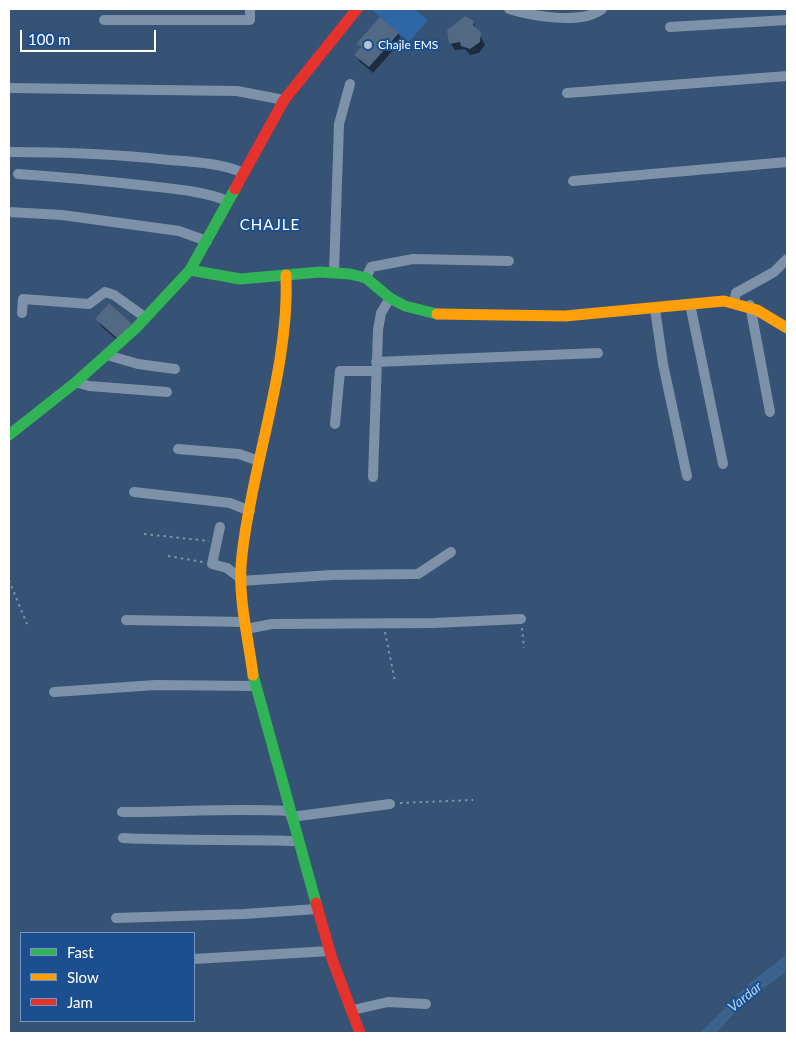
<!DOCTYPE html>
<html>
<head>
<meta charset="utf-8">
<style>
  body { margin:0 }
  #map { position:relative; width:796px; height:1042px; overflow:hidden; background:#365274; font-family:Lato,sans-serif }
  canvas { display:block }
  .frame { position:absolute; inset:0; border:10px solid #fff; pointer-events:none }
  .legend { position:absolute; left:20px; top:932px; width:175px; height:90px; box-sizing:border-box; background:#1b4f8f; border:1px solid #7695bc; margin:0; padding:6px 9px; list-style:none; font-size:15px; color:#fff }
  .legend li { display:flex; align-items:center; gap:10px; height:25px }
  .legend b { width:25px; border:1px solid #7695bc }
  .scale { position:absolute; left:20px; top:30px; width:136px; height:22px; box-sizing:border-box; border:2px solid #fff; border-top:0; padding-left:6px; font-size:15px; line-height:18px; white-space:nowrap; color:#fff; -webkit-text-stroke:4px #1b4f8f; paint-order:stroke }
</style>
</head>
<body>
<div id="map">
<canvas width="796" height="1042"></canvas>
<div class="frame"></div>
<ul class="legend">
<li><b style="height:6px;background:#30b455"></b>Fast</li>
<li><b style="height:6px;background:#ff9f0a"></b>Slow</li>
<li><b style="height:6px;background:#e5322d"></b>Jam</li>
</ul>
<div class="scale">100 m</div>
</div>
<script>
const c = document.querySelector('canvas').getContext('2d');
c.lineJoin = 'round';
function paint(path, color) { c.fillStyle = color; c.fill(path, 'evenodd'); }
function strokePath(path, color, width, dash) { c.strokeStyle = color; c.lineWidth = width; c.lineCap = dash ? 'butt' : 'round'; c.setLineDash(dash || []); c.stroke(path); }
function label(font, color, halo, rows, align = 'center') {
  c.font = font + ' Lato,sans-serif'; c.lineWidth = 4; c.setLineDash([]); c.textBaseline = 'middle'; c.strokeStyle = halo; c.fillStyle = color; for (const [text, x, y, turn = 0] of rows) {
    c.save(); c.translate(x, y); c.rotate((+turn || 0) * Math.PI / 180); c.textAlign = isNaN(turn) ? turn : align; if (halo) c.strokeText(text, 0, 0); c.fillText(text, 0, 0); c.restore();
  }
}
paint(new Path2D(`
  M371 9H414L428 20 409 42Z`), '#2f66a5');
paint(new Path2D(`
  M787 954V971L745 1002 716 1033H700L751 982Z`), '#3b618d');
paint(new Path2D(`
  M473 22 485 45 479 53 470 55 465 49 455 50 451 44Z
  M398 33 402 40 373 73 360 62 356 55 361 49 358 44Z
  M110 305 123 345 101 326 97 319Z`), '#0007');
paint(new Path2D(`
  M465 16 474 21 473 25 481 32 480 42 470 49 461 46 460 42 449 44 447 30Z
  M380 17 399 33 369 67 354 55 361 47 356 44Z
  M109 303 132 324 118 339 95 319Z`), '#526984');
strokePath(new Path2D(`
  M144 534 209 541
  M168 556 203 562
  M9 580 27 624
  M522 628 524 648
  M385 632 395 681
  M400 803 473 800`), '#7d92a8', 2, [2.5, 4]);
strokePath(new Path2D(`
  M509 9C532 16 582 25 602 9
  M104 20H250V9
  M670 27 787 20
  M9 88 237 91 284 100
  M567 93 787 76
  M9 152C63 152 116 154 169 160 195 162 220 163 244 173
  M18 174C62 177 105 181 149 186 175 189 203 191 228 201
  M573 181 787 162
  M9 212 62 215 179 231 207 241
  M334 272 339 124 350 84
  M366 278 371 267 413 259 509 261
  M734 302 736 293 774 272 787 259
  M690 304 723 464
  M750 305 770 412
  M655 309 663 364 687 476
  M22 313 23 299 89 304 105 292 114 295 146 318
  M107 355 138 364 175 369
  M376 362 598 353
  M76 382 89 386 167 392
  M335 424 340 371H376
  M178 449 239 454 259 461
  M373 477 378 330 381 313 390 298
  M134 492 230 503 250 511
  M220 527 212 564 227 568 240 578
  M240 581 332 575 418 574 451 552
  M126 620 245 622
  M246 629 272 624 434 623 521 619
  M54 692 156 685 254 686
  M122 812C178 812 234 808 289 811
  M291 817 390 804
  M123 838C181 841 239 839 298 841
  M116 918 244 914 317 909
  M194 959 330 951
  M353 1010 388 1002 426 1004`), '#7d92a8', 10);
strokePath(new Path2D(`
  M190 270 240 279 320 272 350 274 366 278 390 298 405 306 437 314
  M9 435 76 382 135 329 190 270 235 189
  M253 675 316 903`), '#30b455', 11);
strokePath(new Path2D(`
  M437 314 565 316 724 301 757 310 787 328
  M253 675C248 635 237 596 242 555 252 464 290 366 286 275`), '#ff9f0a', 11);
strokePath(new Path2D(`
  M235 189 284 100 357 9
  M316 903 332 959 360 1033`), '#e5322d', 11);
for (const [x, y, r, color] of [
  [368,45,5,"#b9c2ce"]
]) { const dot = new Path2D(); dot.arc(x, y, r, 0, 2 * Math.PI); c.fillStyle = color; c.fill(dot); strokePath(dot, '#1b4f8f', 2); }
label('12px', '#fff', '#1b4f8f', [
  ["Chajle EMS",378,45]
], 'left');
label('italic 14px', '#b5d3f5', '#1b4f8f', [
  ["Vardar",745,997,-39]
]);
c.letterSpacing = '1px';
label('15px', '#fff', '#1b4f8f', [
  ["CHAJLE",270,225]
]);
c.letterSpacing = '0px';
</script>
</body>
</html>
